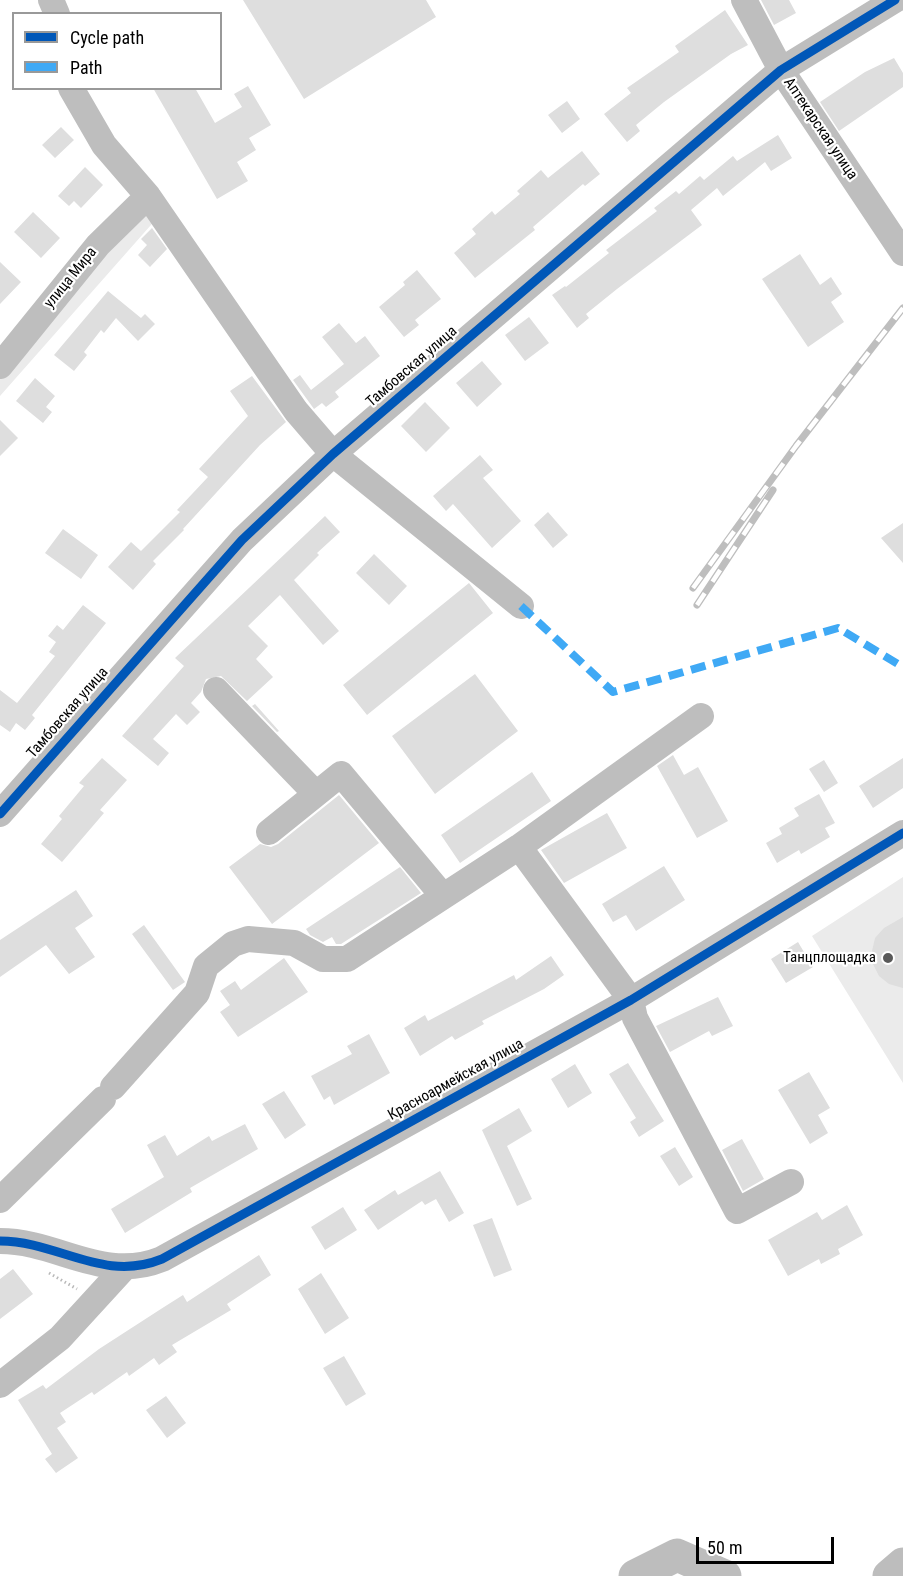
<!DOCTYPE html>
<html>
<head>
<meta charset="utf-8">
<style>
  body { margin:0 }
  #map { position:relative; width:903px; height:1576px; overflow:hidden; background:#fff; font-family:"Roboto Condensed",sans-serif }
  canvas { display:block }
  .legend { position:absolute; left:12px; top:12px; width:210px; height:78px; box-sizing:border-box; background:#fff; border:2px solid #999; margin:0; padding:8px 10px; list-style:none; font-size:18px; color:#000 }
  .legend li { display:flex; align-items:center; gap:12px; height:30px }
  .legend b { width:30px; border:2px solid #999 }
  .scale { position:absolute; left:696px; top:1537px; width:138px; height:27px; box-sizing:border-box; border:3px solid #000; border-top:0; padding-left:8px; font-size:18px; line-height:21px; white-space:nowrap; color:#000; -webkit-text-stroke:4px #fff; paint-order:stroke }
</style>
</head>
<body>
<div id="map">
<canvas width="903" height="1576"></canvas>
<ul class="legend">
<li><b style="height:8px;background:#0057b8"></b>Cycle path</li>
<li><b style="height:8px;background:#3fa9f5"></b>Path</li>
</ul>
<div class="scale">50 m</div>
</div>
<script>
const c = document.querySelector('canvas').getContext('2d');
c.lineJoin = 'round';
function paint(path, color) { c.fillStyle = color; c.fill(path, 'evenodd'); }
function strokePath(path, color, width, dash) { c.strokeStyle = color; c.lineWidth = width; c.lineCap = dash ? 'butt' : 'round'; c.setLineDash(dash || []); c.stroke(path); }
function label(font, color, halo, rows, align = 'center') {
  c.font = font + ' "Roboto Condensed",sans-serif'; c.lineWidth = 4.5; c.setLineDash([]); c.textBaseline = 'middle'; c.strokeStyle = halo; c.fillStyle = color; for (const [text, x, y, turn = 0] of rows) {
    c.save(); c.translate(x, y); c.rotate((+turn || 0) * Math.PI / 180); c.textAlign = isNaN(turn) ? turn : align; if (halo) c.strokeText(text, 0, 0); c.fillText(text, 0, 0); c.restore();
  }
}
paint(new Path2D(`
  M137 211 158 217 0 396V367Z
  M903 877V1083L812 936Z`), '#ebebeb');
strokePath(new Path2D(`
  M635 1576 677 1555 725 1576
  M889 1576 903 1564`), '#bdbdbd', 33);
paint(new Path2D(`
  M243 0H426L436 17 304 99Z
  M761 0H789L796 13 774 25Z
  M725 10 748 45 731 54 664 102 636 125 640 131 627 142 604 114 631 93 627 88 679 52 675 46Z
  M894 58 903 73V87L839 131 820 102 865 72Z
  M248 86 271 125 249 138 256 150 237 162 248 181 217 199 153 88H195L215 123 242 107 234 94Z
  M567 101 580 119 562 133 548 115Z
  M61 127 74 140 55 158 42 145Z
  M778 135 792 158 771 171 765 162 723 196 717 188 691 210 702 225 617 289 586 314 589 318 577 328 552 295 565 286 566 287 609 253 606 250 657 211 654 208 676 191 679 194 700 176 704 180 733 156 737 161Z
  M582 151 600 174 585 186 583 184 533 227 535 230 475 278 454 253 476 234 472 229 492 211 495 215 520 194 517 191 541 170 548 178Z
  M85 167 103 185 81 208 74 201 69 206 58 196Z
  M33 212 60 238 41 258 14 232Z
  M152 228 167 249 150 267 138 255 147 245 141 239Z
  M800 254 820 285 831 277 842 294 831 302 844 322 808 347 762 279Z
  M0 262 21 282 0 304Z
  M417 270 441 299 415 320 419 325 404 337 379 307 405 285 403 282Z
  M108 291 141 318 145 314 155 324 138 341 116 318 104 333 101 330 84 352 87 355 74 371 54 355Z
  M529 317 549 343 525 361 505 335Z
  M339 323 356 343 365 336 380 356 335 392 339 397 326 407 322 403 314 409 293 380 300 375 311 390 344 364 322 337Z
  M482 361 502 384 477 407 456 383Z
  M252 376 286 422 260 445 183 529 184 530 153 561 156 564 133 590 108 567 131 542 141 551 180 512 177 510 208 477 199 469 248 416 230 391Z
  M35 378 55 396 46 407 52 412 43 423 16 401Z
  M425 402 450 428 426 452 401 426Z
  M0 420 18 438 0 456Z
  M480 455 493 470 483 478 521 521 492 548 453 504 446 511 433 496Z
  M548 512 568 535 553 548 534 525Z
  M325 516 340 532 317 553 319 555 294 580 339 631 323 645 280 595 248 626 268 646 256 659 273 677 247 701 221 676 206 679 201 692 191 703 200 712 187 725 176 714 153 739 169 753 158 766 122 736 184 666 175 658Z
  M903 523V563L881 538Z
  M63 529 98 555 81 579 45 553Z
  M374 554 407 586 389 605 356 573Z
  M469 583 493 613 367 715 343 685Z
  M83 605 106 623 32 715 35 718 25 730 16 723 10 732 0 725V690L17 703 55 656 49 652 56 642 48 636 57 625 63 630Z
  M475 674 518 731 435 794 392 736Z
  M255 704 279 731 277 732 252 706Z
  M673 755 684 775 698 767 728 821 697 838 657 766Z
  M102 758 127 780 100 810 104 813 62 862 41 844 62 819 59 816 84 786 79 783Z
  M903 758V788L873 808 859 786Z
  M824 760 838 783 824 792 809 769Z
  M532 772 551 801 460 863 441 835Z
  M819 794 835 823 825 828 830 837 801 854 799 850 777 863 766 843 782 834 779 828 799 816 794 808Z
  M339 795 379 843 272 924 229 867 260 844 271 847 278 844Z
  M607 813 627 848 564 883 541 850Z
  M664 866 685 900 636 931 626 915 613 922 602 904Z
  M400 867 421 893 341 944H336L332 937 323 942 310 935 306 929Z
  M76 890 93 916 75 928 95 957 69 974 46 945 0 977V940Z
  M903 917V988L889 984 879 976 873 964 872 951 875 938 884 928Z
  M144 925 185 982 173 990 132 934Z
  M798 942 813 967 786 983 771 959Z
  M551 956 564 975 544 989 482 1021 484 1024 455 1040 452 1036 420 1056 404 1028 425 1015 428 1021 514 975 516 980Z
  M284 958 308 992 238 1037 220 1012 230 1005 220 991 235 981 241 990Z
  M718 997 733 1026 712 1036 709 1031 670 1052 656 1026Z
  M369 1034 390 1073 334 1105 330 1096 324 1100 311 1076 352 1054 347 1046Z
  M628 1063 664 1121 639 1137 630 1122 636 1118 609 1074Z
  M575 1064 592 1093 568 1108 551 1079Z
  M809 1072 830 1108 818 1115 828 1133 810 1144 778 1090Z
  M284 1091 306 1125 285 1139 262 1104Z
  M519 1108 532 1131 507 1146 532 1199 517 1206 482 1130Z
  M245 1124 258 1149 190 1188 192 1192 125 1233 111 1209 164 1177 147 1145 165 1135 177 1156 209 1136 212 1141Z
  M742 1139 764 1179 743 1191 722 1150Z
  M675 1147 693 1177 679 1186 660 1156Z
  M440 1171 464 1213 449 1222 436 1199 425 1205 422 1201 378 1230 364 1210 395 1190 398 1195Z
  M847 1205 863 1235 838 1249 840 1254 821 1264 819 1259 788 1276 768 1240 817 1212 822 1220Z
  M343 1207 357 1230 325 1250 311 1227Z
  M492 1218 512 1270 494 1277 473 1225Z
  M259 1255 271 1275 227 1304 231 1310 172 1345 177 1352 159 1365 154 1358 129 1376 127 1372 94 1395 92 1392 60 1413 66 1422 57 1428 78 1458 56 1473 45 1459 52 1454 18 1400 43 1385 46 1389 99 1349 164 1307 183 1295 187 1302Z
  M13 1269 33 1294 0 1319V1279Z
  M321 1273 349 1318 325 1334 298 1289Z
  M344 1356 366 1394 346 1406 323 1368Z
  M166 1396 186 1423 167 1438 146 1410Z`), '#dedede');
strokePath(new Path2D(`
  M49 1273 77 1289`), '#b9b9b9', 3, [1.5, 3]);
strokePath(new Path2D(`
  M51 0 57 14
  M744 0 781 70 903 253
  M71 88 104 145 148 196 296 411 333 454 521 606
  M0 366 98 245 148 196
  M216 690 316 794
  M0 814 242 540 333 454 781 70 895 0
  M269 832 341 774 443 896
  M519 847 631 1000 635 1018 737 1211 791 1182
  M113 1087 197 993 206 966 233 944 248 939 294 943 323 959H347L519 847 701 716
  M0 1200 103 1099
  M0 1241C58 1241 103 1283 162 1259L631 1000 903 833
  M0 1385 60 1338 125 1267`), '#bebebe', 26);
const rail = new Path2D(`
  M693 588 796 446 903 308
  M697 605 773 490`);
strokePath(rail, '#bebebe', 7);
strokePath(rail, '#fff', 4.5, [14]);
strokePath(new Path2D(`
  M521 606 613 692 838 628 903 667`), '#3fa9f5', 8, [15, 8]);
strokePath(new Path2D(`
  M0 814 242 540 333 454 781 70 895 0
  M0 1241C58 1241 103 1283 162 1259L631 1000 903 833`), '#0057b8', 9);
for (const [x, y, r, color] of [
  [888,958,6,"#595959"]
]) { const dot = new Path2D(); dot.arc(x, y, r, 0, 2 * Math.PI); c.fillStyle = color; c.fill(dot); strokePath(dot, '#fff', 2); }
label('15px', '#000', '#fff', [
  ["Аптекарская улица",820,129,56],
  ["улица Мира",71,278,-51],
  ["Тамбовская улица",412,367,-41],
  ["Тамбовская улица",68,713,-49],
  ["Красноармейская улица",456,1080,-29]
]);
label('15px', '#000', '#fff', [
  ["Танцплощадка",876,958]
], 'right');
</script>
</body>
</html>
